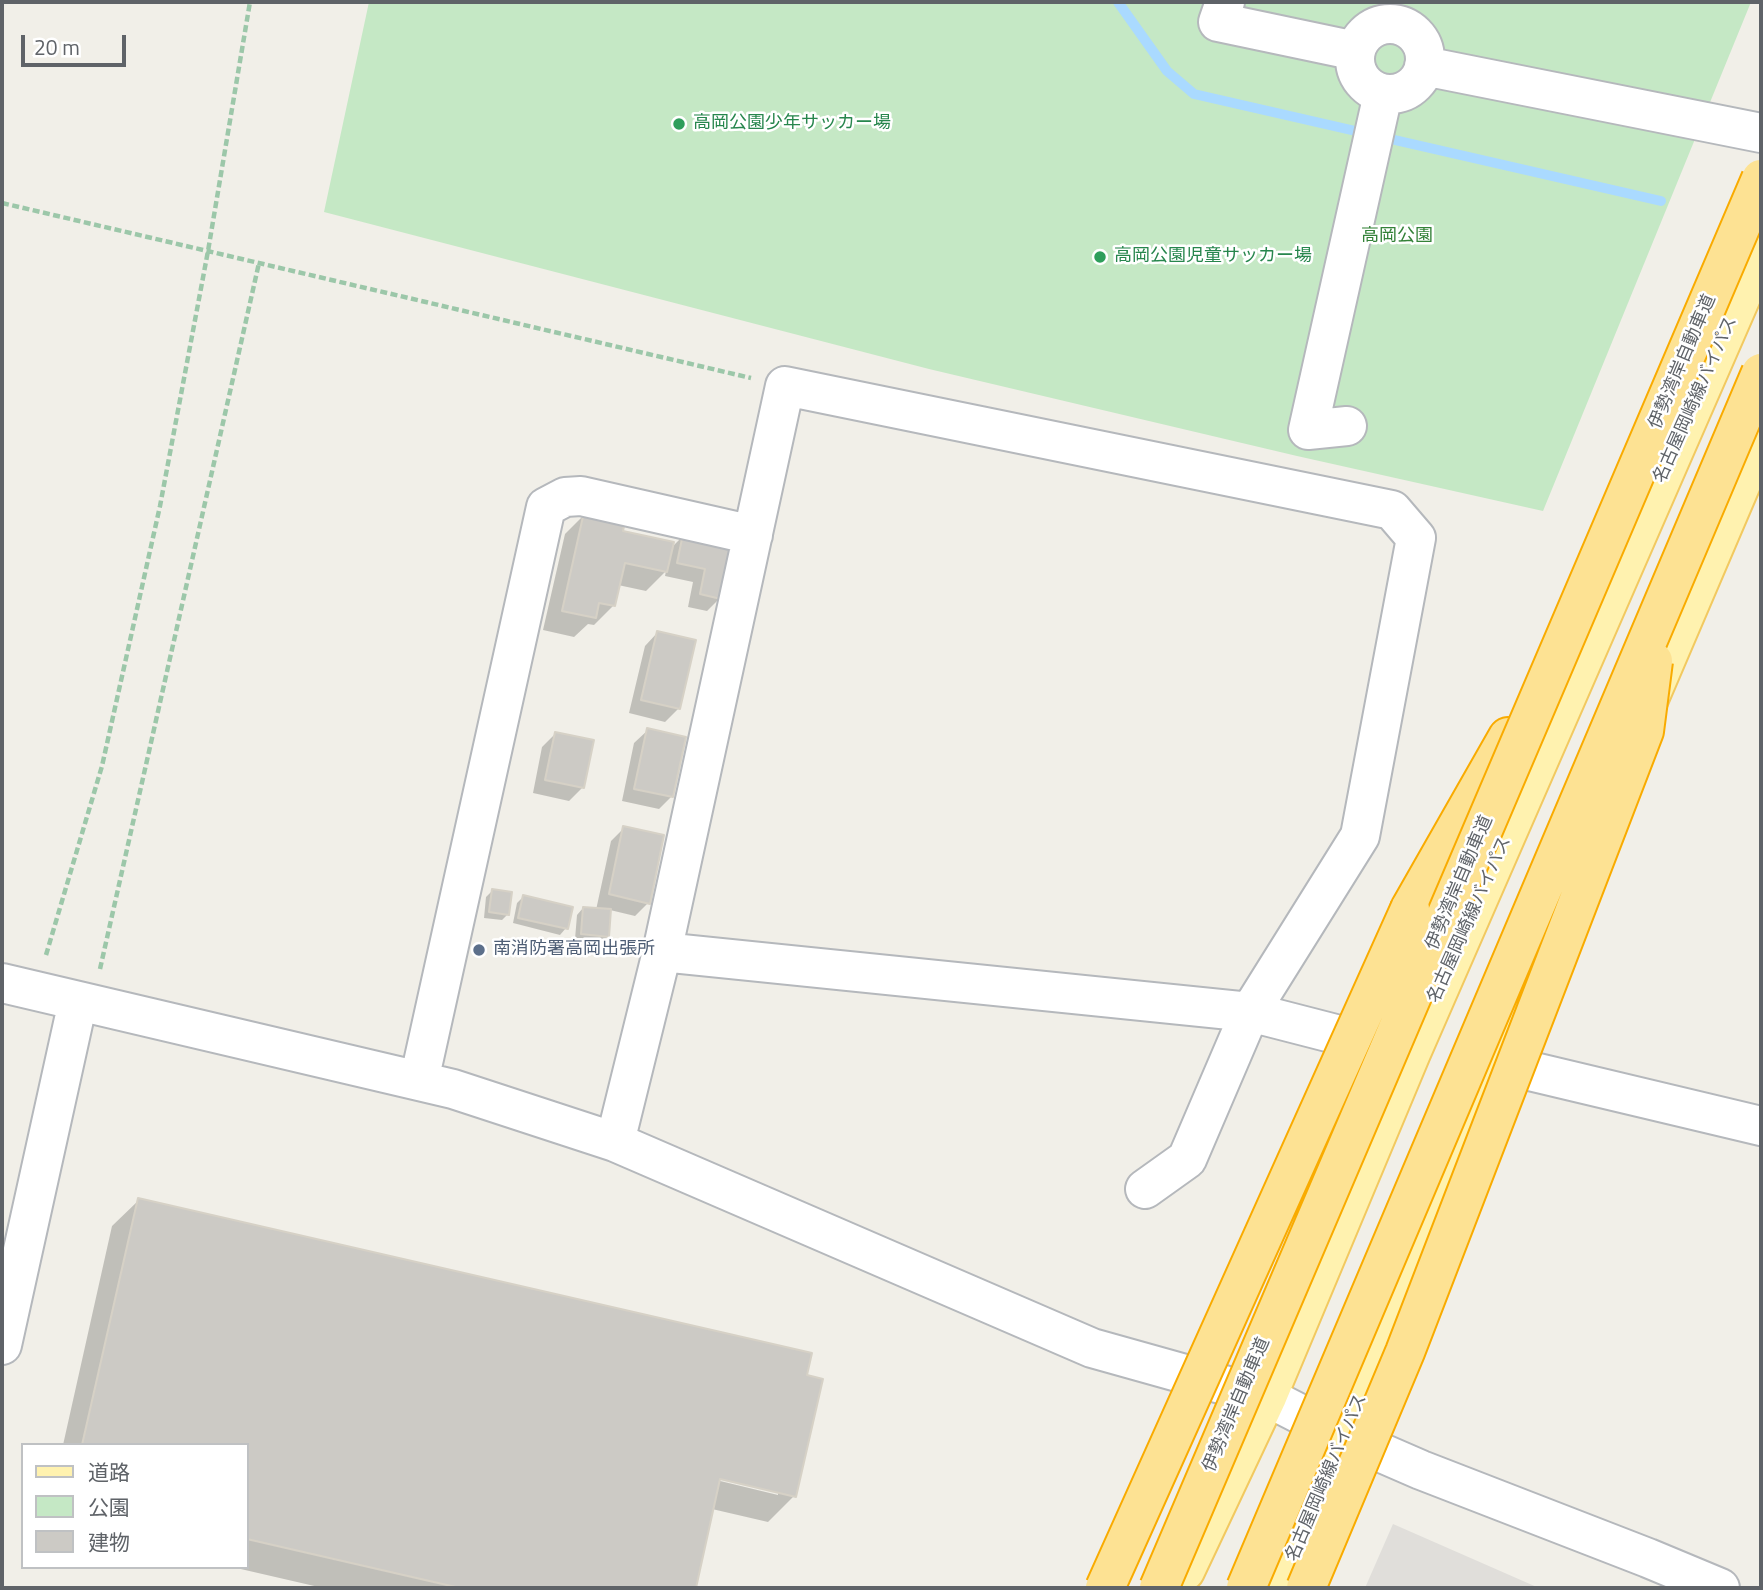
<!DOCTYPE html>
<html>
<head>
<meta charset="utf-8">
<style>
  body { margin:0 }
  #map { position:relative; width:1763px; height:1590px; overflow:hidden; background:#f1efe8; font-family:"Titillium Web","Noto Sans JP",sans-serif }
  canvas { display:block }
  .frame { position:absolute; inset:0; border:4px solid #5f6368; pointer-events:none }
  .legend { position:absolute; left:21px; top:1443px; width:228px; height:126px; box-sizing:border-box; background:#fff; border:2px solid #bfc1c3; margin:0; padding:9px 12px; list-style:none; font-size:21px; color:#5f6368 }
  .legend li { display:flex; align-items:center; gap:14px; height:35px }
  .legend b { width:35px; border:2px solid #bfc1c3 }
  .scale { position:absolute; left:21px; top:35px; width:105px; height:32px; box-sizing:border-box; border:4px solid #5f6368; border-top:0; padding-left:9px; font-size:21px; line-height:24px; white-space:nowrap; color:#5f6368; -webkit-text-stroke:5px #fff; paint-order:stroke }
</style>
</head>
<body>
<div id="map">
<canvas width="1763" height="1590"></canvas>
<div class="frame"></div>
<ul class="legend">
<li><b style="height:9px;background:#fff2af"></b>道路</li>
<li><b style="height:19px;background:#c5e8c5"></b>公園</li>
<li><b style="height:19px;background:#cccac5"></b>建物</li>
</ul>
<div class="scale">20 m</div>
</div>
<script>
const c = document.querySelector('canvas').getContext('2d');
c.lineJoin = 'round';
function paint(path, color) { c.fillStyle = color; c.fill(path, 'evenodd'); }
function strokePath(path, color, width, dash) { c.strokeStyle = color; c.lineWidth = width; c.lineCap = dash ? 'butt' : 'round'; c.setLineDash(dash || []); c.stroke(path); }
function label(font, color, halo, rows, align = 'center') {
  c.font = font + ' "Titillium Web","Noto Sans JP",sans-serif'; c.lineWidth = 5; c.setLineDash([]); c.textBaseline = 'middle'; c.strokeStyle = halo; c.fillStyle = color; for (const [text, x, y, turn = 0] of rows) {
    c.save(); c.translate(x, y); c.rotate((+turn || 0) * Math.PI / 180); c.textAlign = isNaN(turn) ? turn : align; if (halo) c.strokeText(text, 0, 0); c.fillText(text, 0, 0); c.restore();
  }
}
paint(new Path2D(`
  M1393 1524 1539 1588H1365Z`), '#e0deda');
paint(new Path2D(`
  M369 2H1751L1543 511 1297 456 929 369 324 212Z`), '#c5e8c5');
paint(new Path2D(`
  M585 514 621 532 670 549 683 536 730 545 720 598 707 611 688 607 693 582 665 576 666 571 646 591 618 585 614 605 594 625 588 624 574 637 543 630 565 534Z
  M658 632 679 708 665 722 629 713 645 646Z
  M648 730 672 796 659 809 622 801 634 743Z
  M555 734 583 787 569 801 533 793 542 747Z
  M624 828 648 903 635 916 610 910 608 936 602 942 575 939 577 915 583 908 596 910 611 841Z
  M492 891 508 914 502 920 484 918 486 897Z
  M523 897 566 928 560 935 513 923 517 903Z
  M139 1200 805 1377 794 1496 768 1522 712 1509 694 1588H323L232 1567H247V1445H63L112 1226ZM712 1476 778 1491V1495L712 1479Z`), '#0003');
strokePath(new Path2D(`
  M1118 2 1167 71 1194 94 1661 201`), '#aadaff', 10);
const building = new Path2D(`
  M584 512 625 522 623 531 674 542 667 572 625 563 615 606 599 603 596 618 562 611Z
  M683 534 732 544 721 599 700 594 705 569 677 563Z
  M657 631 696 640 680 709 641 700Z
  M647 728 686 737 673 797 634 789Z
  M555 732 594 740 584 788 545 780Z
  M623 826 664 835 650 904 609 894Z
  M492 889 512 892 509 915 489 912Z
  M523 895 573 907 568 929 518 918Z
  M583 907 611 909 609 937 581 934Z
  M138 1198 812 1353 807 1375 823 1379 796 1497 720 1479 696 1588H460L247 1539V1445H82Z`);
paint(building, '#cccac5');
strokePath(building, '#d6d1c6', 2);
const minor = new Path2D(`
  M1225 2 1218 22 1356 51
  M1355 59a35 35 0 1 1 70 0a35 35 0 1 1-70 0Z
  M1424 66 1761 133
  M1347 426 1308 430 1383 94
  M662 952 1250 1012 1382 1046
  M2 983 453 1089 615 1142 1092 1348 1267 1397 1345 1437 1421 1470 1648 1558 1720 1588
  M1492 1062 1761 1126
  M419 1081 546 507 565 497 581 496 753 535
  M615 1142 662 952 785 386 1392 510 1416 538 1360 836 1250 1012 1187 1159 1145 1189
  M2 1345 78 1001`);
const major = new Path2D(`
  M1648 701 1761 437
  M1185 1571 1267 1397 1411 1053 1761 251
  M1280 1588 1345 1437 1492 1062 1545 939`);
const highway = new Path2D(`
  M1410 909 1508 737`);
strokePath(minor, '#b5b8bc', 42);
strokePath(major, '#f2c960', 42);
strokePath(highway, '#f9ab00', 42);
strokePath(new Path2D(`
  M2 203 751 378
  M46 955 102 766 160 506 208 251 250 2
  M100 969 259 263`), '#9cc7a9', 4.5, [7, 3.5]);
strokePath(minor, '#fff', 38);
strokePath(major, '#fff2af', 38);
strokePath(highway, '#fde293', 38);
const highwayBridge = new Path2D(`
  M1105 1588 1410 909
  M1159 1588 1761 179
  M1246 1588 1761 373
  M1306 1588 1405 1352 1644 731 1653 661`);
strokePath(highwayBridge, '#f9ab00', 42, []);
strokePath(highwayBridge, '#fde293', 38);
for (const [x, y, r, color] of [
  [679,124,7,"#2e9e5b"],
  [1100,257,7,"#2e9e5b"],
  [479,950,7,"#5c6f8a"]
]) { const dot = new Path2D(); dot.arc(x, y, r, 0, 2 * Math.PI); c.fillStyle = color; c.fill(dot); strokePath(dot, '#fff', 2.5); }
label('18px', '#27864d', '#fff', [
  ["高岡公園少年サッカー場",693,124],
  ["高岡公園児童サッカー場",1114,257]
], 'left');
label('18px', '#348238', '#fff', [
  ["高岡公園",1397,237]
]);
label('18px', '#5f6368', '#fff', [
  ["伊勢湾岸自動車道",1683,362,-67],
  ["名古屋岡崎線バイパス",1696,400,-66],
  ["伊勢湾岸自動車道",1460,883,-67],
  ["名古屋岡崎線バイパス",1470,920,-66],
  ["伊勢湾岸自動車道",1237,1405,-67],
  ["名古屋岡崎線バイパス",1327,1478,-67]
]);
label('18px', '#4e5e75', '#fff', [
  ["南消防署高岡出張所",493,950]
], 'left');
</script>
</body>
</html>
